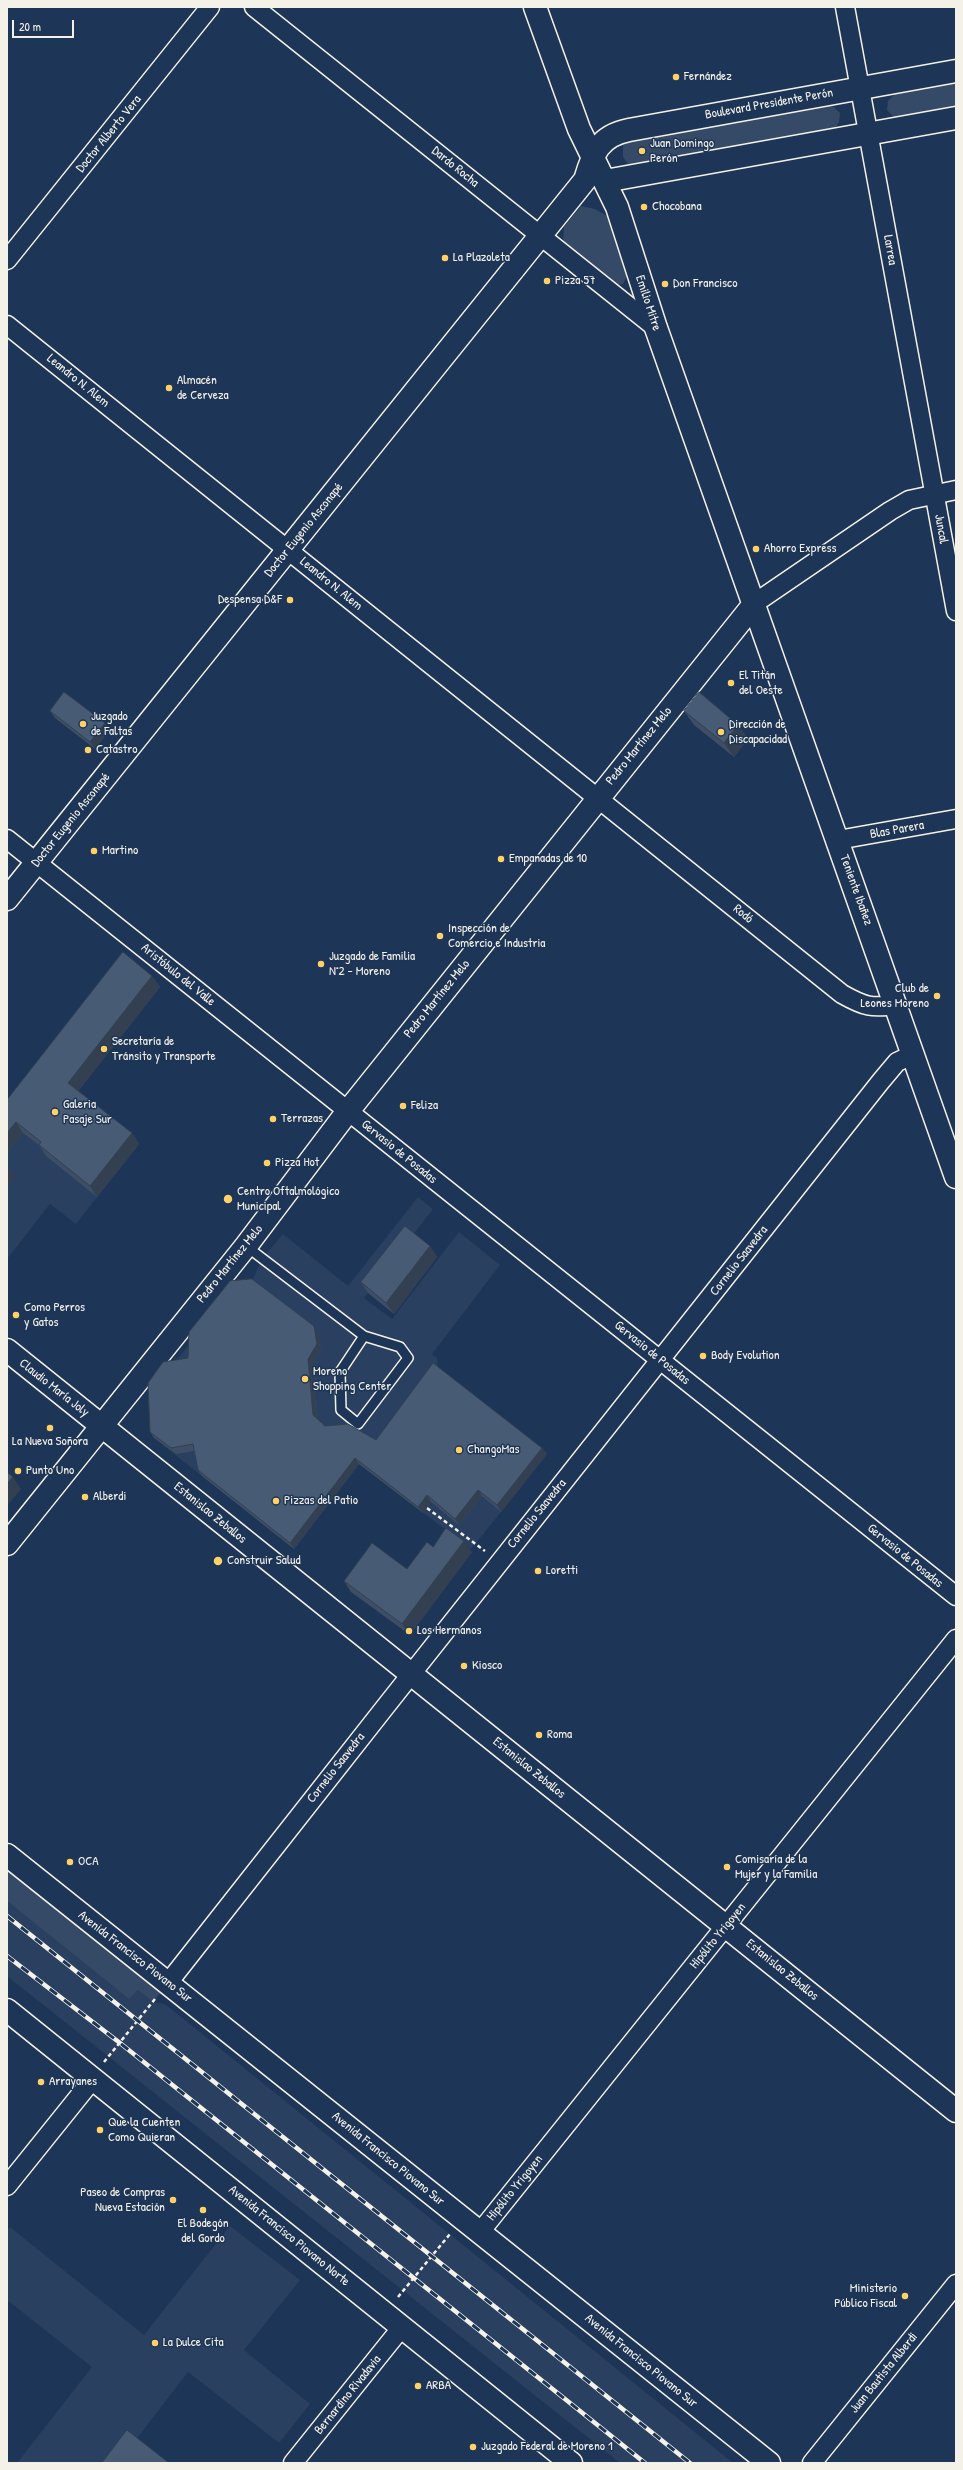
<!DOCTYPE html>
<html>
<head>
<meta charset="utf-8">
<style>
  body { margin:0 }
  #map { position:relative; width:963px; height:2470px; overflow:hidden; background:#1d3557; font-family:"Patrick Hand",sans-serif }
  canvas { display:block }
  .frame { position:absolute; inset:0; border:8px solid #f4f1e8; pointer-events:none }
  .scale { position:absolute; left:12px; top:20px; width:62px; height:18px; box-sizing:border-box; border:2px solid #f4f1e8; border-top:0; padding-left:5px; font-size:12px; line-height:14px; white-space:nowrap; color:#f4f1e8; -webkit-text-stroke:3px #1d3557; paint-order:stroke }
</style>
</head>
<body>
<div id="map">
<canvas width="963" height="2470"></canvas>
<div class="frame"></div>
<div class="scale">20 m</div>
</div>
<script>
const c = document.querySelector('canvas').getContext('2d');
c.lineJoin = 'round';
function paint(path, color) { c.fillStyle = color; c.fill(path, 'evenodd'); }
function strokePath(path, color, width, dash) { c.strokeStyle = color; c.lineWidth = width; c.lineCap = dash ? 'butt' : 'round'; c.setLineDash(dash || []); c.stroke(path); }
function label(font, color, halo, rows, align = 'center') {
  c.font = font + ' "Patrick Hand",sans-serif'; c.lineWidth = 3; c.setLineDash([]); c.textBaseline = 'middle'; c.strokeStyle = halo; c.fillStyle = color; for (const [text, x, y, turn = 0] of rows) {
    c.save(); c.translate(x, y); c.rotate((+turn || 0) * Math.PI / 180); c.textAlign = isNaN(turn) ? turn : align; if (halo) c.strokeText(text, 0, 0); c.fillText(text, 0, 0); c.restore();
  }
}
paint(new Path2D(`
  M160 987 76 1094 139 1144 76 1224 50 1204 7 1259V1119Z
  M418 1197 433 1209 364 1298 392 1319 459 1232 500 1265 432 1354 437 1358 438 1369 501 1512 471 1549 359 1464 294 1549 154 1438 153 1389 235 1288 253 1279 262 1259 283 1234 348 1286Z
  M7 1901 129 1999 138 1990 153 2002 165 2004 733 2463H620L7 1976Z
  M230 2226 300 2280 244 2350 310 2404 279 2443 188 2372 118 2463H17L92 2367 7 2300V2230L10 2227 144 2335Z`), '#2a4060');
paint(new Path2D(`
  M956 81V109L897 120 887 110 888 101 898 91Z
  M826 104 834 107 840 113 839 122 834 131 640 166 629 165 623 157V143L633 139Z
  M581 206 595 209 607 216 628 274 623 284 616 285 563 242 564 227Z
  M7 1868 162 1991 153 2002 138 1990 129 1999 7 1901Z`), '#354a67');
const service = new Path2D(`
  M246 1246 364 1336 340 1372 341 1410 358 1424 408 1358 400 1347 364 1336`);
const minor = new Path2D(`
  M254 7 656 328
  M845 7 956 611
  M7 260 210 7
  M7 325 842 994C865 1007 871 1008 897 1005
  M755 603 890 511 909 500 956 490
  M7 839 956 1596
  M838 840 956 819
  M168 1983C404 1681 644 1382 881 1081L897 1062 914 1054
  M7 2186 93 2079
  M480 2232 956 1639
  M293 2463 402 2327
  M812 2463 956 2284`);
const tertiary = new Path2D(`
  M535 7 579 129 617 207 656 328 956 1177
  M605 181 956 118
  M7 899 585 180C593 153 599 136 629 130L956 71
  M7 1350 956 2111
  M7 1544 246 1246 348 1111 755 603
  M7 1855 769 2463
  M7 2010 571 2463`);
strokePath(service, '#f4f1e8', 12);
strokePath(minor, '#f4f1e8', 21);
strokePath(tertiary, '#f4f1e8', 25);
strokePath(new Path2D(`
  M427 1508 485 1551
  M104 2062 155 1999
  M398 2297 450 2234`), '#f4f1e8', 2.5, [4, 3]);
strokePath(service, '#1d3557', 9);
strokePath(minor, '#1d3557', 18);
strokePath(tertiary, '#1d3557', 22);
const rail = new Path2D(`
  M7 1916 690 2463
  M7 1956 120 2043 645 2463`);
strokePath(rail, '#f4f1e8', 4.5);
strokePath(rail, '#1d3557', 3, [9]);
paint(new Path2D(`
  M50 711 105 723 110 730 95 749 55 718Z
  M684 711 738 725 748 739 734 757 694 725Z
  M152 976 160 987 78 1091 132 1133 139 1144 97 1197 46 1156 39 1145 23 1133 7 1153V1100Z
  M430 1246 437 1257 394 1314 368 1293 361 1282Z
  M318 1332 321 1350 312 1365 317 1419 325 1426 376 1440 542 1448 547 1454 501 1512 482 1496 459 1525 431 1502 423 1513 359 1464 294 1549 202 1476 198 1470 194 1451 176 1454 154 1438 150 1432 188 1358Z
  M433 1547 472 1552 410 1635 351 1592 344 1581 407 1569Z`), '#3e4e64');
paint(new Path2D(`
  M105 723 110 730 95 749 90 742Z
  M738 725 748 739 734 757 724 743Z
  M152 976 160 987 76 1094 68 1083Z
  M16 1122 23 1133 7 1153V1133Z
  M132 1133 139 1144 97 1197 90 1186Z
  M7 1167 15 1177 7 1187Z
  M430 1246 437 1257 394 1314 386 1303Z
  M314 1326 318 1332 321 1350 312 1365 317 1422 313 1415 308 1359Z
  M542 1448 547 1454 501 1512 497 1505Z
  M355 1458 359 1464 294 1549 290 1543Z
  M13 1477 21 1489 7 1506V1484Z
  M478 1490 482 1496 459 1525 455 1519Z
  M427 1495 431 1502 423 1513 418 1507Z
  M464 1541 472 1552 410 1635 402 1624Z`), '#324051');
const building = new Path2D(`
  M64 692 105 723 90 742 50 711Z
  M699 692 738 725 724 743 684 711Z
  M123 952 152 976 68 1083 132 1133 90 1186 39 1145 41 1142 16 1122 7 1133V1100Z
  M405 1226 430 1246 386 1303 361 1282Z
  M252 1279 314 1326 317 1344 308 1359 313 1415 325 1426 348 1424 376 1440 433 1363 542 1448 497 1505 478 1490 455 1519 427 1495 418 1507 355 1458 290 1543 198 1470 193 1444 171 1448 150 1432 148 1383 163 1362 188 1358 189 1332 230 1281Z
  M7 1472 13 1477 7 1484Z
  M446 1528 464 1541 402 1624 344 1581 372 1543 407 1569 427 1542 433 1547Z
  M127 2430 169 2463H102Z`);
paint(building, '#485b74');
strokePath(building, '#324051', 1);
for (const [x, y, r, color] of [
  [676,77,4,"#ffd166"],
  [642,151,4,"#ffd166"],
  [644,207,4,"#ffd166"],
  [445,258,4,"#ffd166"],
  [547,281,4,"#ffd166"],
  [665,284,4,"#ffd166"],
  [169,388,4,"#ffd166"],
  [756,549,4,"#ffd166"],
  [290,600,4,"#ffd166"],
  [731,683,4,"#ffd166"],
  [83,724,4,"#ffd166"],
  [721,732,4,"#ffd166"],
  [88,750,4,"#ffd166"],
  [94,851,4,"#ffd166"],
  [501,859,4,"#ffd166"],
  [440,936,4,"#ffd166"],
  [321,964,4,"#ffd166"],
  [937,996,4,"#ffd166"],
  [104,1049,4,"#ffd166"],
  [403,1106,4,"#ffd166"],
  [55,1112,4,"#ffd166"],
  [273,1119,4,"#ffd166"],
  [267,1163,4,"#ffd166"],
  [228,1199,5,"#ffd166"],
  [16,1315,4,"#ffd166"],
  [703,1356,4,"#ffd166"],
  [305,1379,4,"#ffd166"],
  [50,1428,4,"#ffd166"],
  [459,1450,4,"#ffd166"],
  [18,1471,4,"#ffd166"],
  [85,1497,4,"#ffd166"],
  [276,1501,4,"#ffd166"],
  [218,1561,5,"#ffd166"],
  [538,1571,4,"#ffd166"],
  [409,1631,4,"#ffd166"],
  [464,1666,4,"#ffd166"],
  [539,1735,4,"#ffd166"],
  [70,1862,4,"#ffd166"],
  [727,1867,4,"#ffd166"],
  [41,2082,4,"#ffd166"],
  [100,2130,4,"#ffd166"],
  [173,2200,4,"#ffd166"],
  [203,2210,4,"#ffd166"],
  [905,2296,4,"#ffd166"],
  [155,2343,4,"#ffd166"],
  [418,2386,4,"#ffd166"],
  [473,2447,4,"#ffd166"]
]) { const dot = new Path2D(); dot.arc(x, y, r, 0, 2 * Math.PI); c.fillStyle = color; c.fill(dot); strokePath(dot, '#1d3557', 1.5); }
label('13px', '#f4f1e8', '#1d3557', [
  ["Fernández",684,77],
  ["Juan Domingo",650,144],
  ["Perón",650,159],
  ["Chocobana",652,207],
  ["La Plazoleta",453,258],
  ["Pizza 57",555,281],
  ["Don Francisco",673,284],
  ["Almacén",177,381],
  ["de Cerveza",177,396],
  ["Ahorro Express",764,549],
  ["Despensa D&F",282,600,"right"],
  ["El Titán",739,676],
  ["del Oeste",739,691],
  ["Juzgado",91,717],
  ["de Faltas",91,732],
  ["Dirección de",729,725],
  ["Discapacidad",729,740],
  ["Catastro",96,750],
  ["Martino",102,851],
  ["Empanadas de 10",509,859],
  ["Inspección de",448,929],
  ["Comercio e Industria",448,944],
  ["Juzgado de Familia",329,957],
  ["N˚2 - Moreno",329,972],
  ["Club de",929,989,"right"],
  ["Leones Moreno",929,1004,"right"],
  ["Secretaría de",112,1042],
  ["Tránsito y Transporte",112,1057],
  ["Galeria",63,1105],
  ["Pasaje Sur",63,1120],
  ["Feliza",411,1106],
  ["Terrazas",281,1119],
  ["Pizza Hot",275,1163],
  ["Centro Oftalmológico",237,1192],
  ["Municipal",237,1207],
  ["Como Perros",24,1308],
  ["y Gatos",24,1323],
  ["Body Evolution",711,1356],
  ["Moreno",313,1372],
  ["Shopping Center",313,1387],
  ["La Nueva Soñora",50,1442,"center"],
  ["ChangoMas",467,1450],
  ["Punto Uno",26,1471],
  ["Alberdi",93,1497],
  ["Pizzas del Patio",284,1501],
  ["Construir Salud",227,1561],
  ["Loretti",546,1571],
  ["Los Hermanos",417,1631],
  ["Kiosco",472,1666],
  ["Roma",547,1735],
  ["Comisaría de la",735,1860],
  ["Mujer y la Familia",735,1875],
  ["OCA",78,1862],
  ["Arrayanes",49,2082],
  ["Que la Cuenten",108,2123],
  ["Como Quieran",108,2138],
  ["Paseo de Compras",165,2193,"right"],
  ["Nueva Estación",165,2208,"right"],
  ["El Bodegón",203,2224,"center"],
  ["del Gordo",203,2239,"center"],
  ["Ministerio",897,2289,"right"],
  ["Público Fiscal",897,2304,"right"],
  ["La Dulce Cita",163,2343],
  ["ARBA",426,2386],
  ["Juzgado Federal de Moreno 1",481,2447]
], 'left');
label('13px', '#f4f1e8', '#1d3557', [
  ["Boulevard Presidente Perón",769,104,-10],
  ["Doctor Alberto Vera",109,134,-51],
  ["Dardo Rocha",455,167,39],
  ["Larrea",890,250,80],
  ["Emilio Mitre",648,303,72],
  ["Leandro N. Alem",78,381,39],
  ["Juncal",941,529,80],
  ["Doctor Eugenio Asconapé",304,530,-51],
  ["Leandro N. Alem",331,584,39],
  ["Pedro Martínez Melo",639,746,-51],
  ["Doctor Eugenio Asconapé",71,820,-51],
  ["Blas Parera",897,830,-10],
  ["Teniente Ibañez",856,890,70],
  ["Rodó",743,914,39],
  ["Aristóbulo del Valle",178,975,39],
  ["Pedro Martínez Melo",437,999,-51],
  ["Gervasio de Posadas",399,1152,39],
  ["Cornelio Saavedra",739,1261,-52],
  ["Pedro Martínez Melo",230,1264,-51],
  ["Gervasio de Posadas",652,1353,39],
  ["Claudio María Joly",54,1388,38],
  ["Estanislao Zeballos",210,1513,39],
  ["Cornelio Saavedra",537,1514,-51],
  ["Gervasio de Posadas",905,1556,39],
  ["Cornelio Saavedra",336,1768,-52],
  ["Estanislao Zeballos",529,1768,39],
  ["Hipólito Yrigoyen",718,1936,-51],
  ["Avenida Francisco Piovano Sur",135,1957,38],
  ["Estanislao Zeballos",782,1970,39],
  ["Avenida Francisco Piovano Sur",388,2159,39],
  ["Hipólito Yrigoyen",515,2188,-51],
  ["Avenida Francisco Piovano Norte",289,2236,39],
  ["Avenida Francisco Piovano Sur",641,2361,39],
  ["Juan Bautista Alberdi",884,2373,-51],
  ["Bernardino Rivadavia",348,2395,-51]
]);
</script>
</body>
</html>
